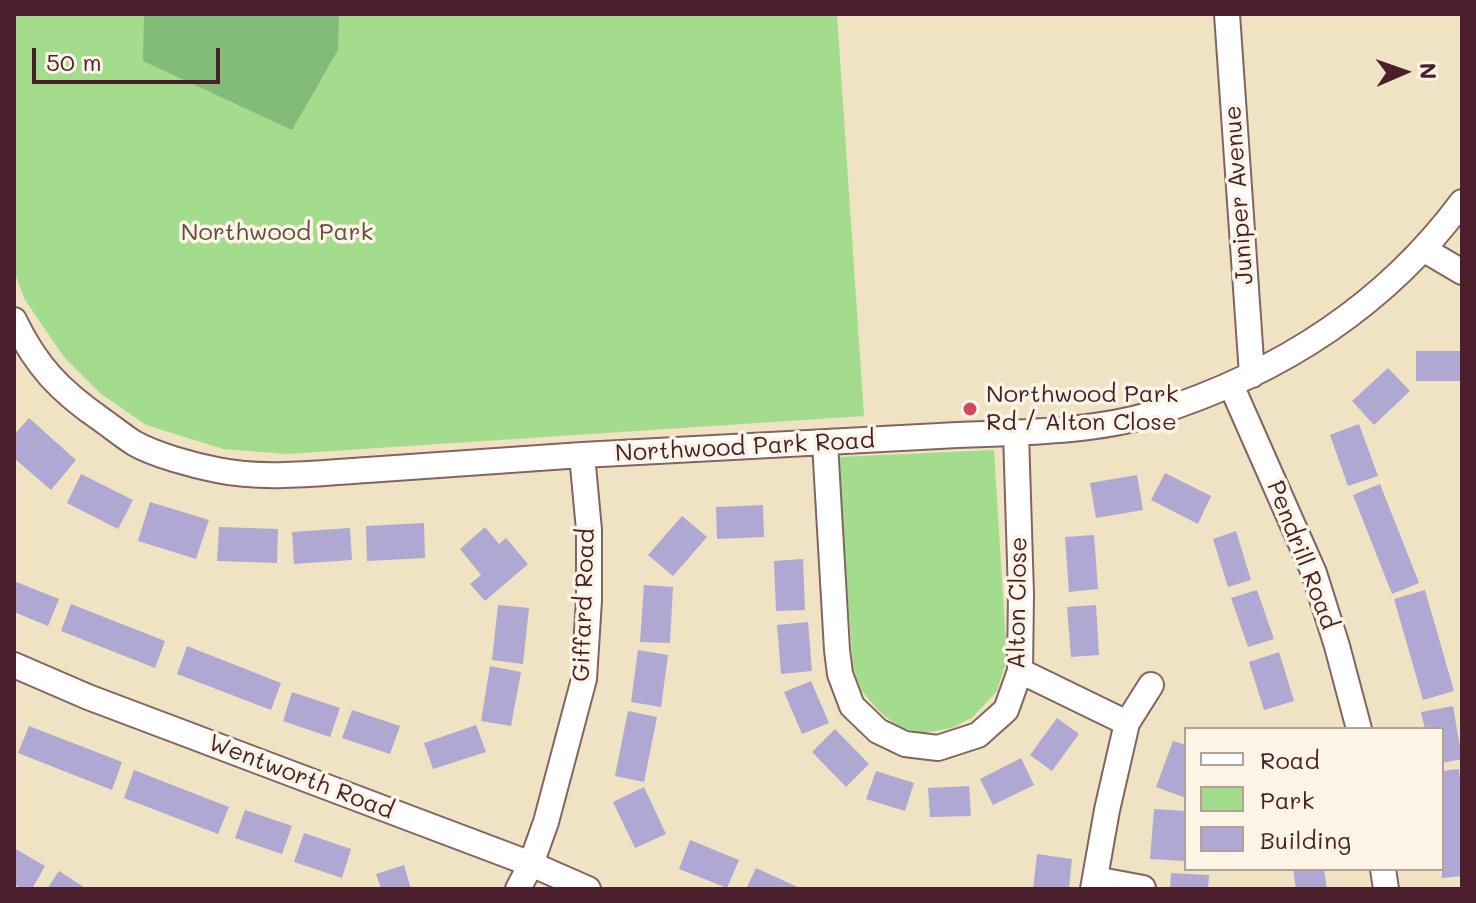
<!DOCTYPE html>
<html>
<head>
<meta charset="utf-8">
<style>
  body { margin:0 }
  #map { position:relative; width:1476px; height:903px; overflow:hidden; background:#f0e3c4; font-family:Mali,sans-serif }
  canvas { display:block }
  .frame { position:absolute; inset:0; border:16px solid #4a1f2b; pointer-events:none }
  .legend { position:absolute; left:1184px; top:727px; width:260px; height:144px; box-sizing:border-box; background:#fcf5e5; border:2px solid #b59f9b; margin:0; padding:10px 14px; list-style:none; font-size:24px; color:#4a1f2b }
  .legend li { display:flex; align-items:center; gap:16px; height:40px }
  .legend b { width:40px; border:2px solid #b59f9b }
  .north { position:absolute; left:1364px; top:32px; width:80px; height:80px; -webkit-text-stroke:6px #fcf5e5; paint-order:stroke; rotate:88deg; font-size:22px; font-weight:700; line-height:32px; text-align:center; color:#4a1f2b }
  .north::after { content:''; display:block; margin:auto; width:28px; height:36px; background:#4a1f2b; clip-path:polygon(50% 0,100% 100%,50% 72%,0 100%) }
  .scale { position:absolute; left:32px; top:48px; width:188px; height:36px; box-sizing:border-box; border:4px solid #4a1f2b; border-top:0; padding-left:10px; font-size:24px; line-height:28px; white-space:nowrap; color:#4a1f2b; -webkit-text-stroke:6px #fcf5e5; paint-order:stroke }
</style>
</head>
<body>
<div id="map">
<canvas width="1476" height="903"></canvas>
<div class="frame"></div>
<ul class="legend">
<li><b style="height:10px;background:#fff"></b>Road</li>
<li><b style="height:22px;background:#a4dc8d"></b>Park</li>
<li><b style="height:22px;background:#afa8d2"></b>Building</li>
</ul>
<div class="north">N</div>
<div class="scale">50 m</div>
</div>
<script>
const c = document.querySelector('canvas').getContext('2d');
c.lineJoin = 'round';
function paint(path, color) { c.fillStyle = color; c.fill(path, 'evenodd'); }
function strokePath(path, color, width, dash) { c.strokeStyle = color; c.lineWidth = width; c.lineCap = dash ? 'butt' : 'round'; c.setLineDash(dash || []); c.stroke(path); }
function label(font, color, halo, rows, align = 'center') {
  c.font = font + ' Mali,sans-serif'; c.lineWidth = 7; c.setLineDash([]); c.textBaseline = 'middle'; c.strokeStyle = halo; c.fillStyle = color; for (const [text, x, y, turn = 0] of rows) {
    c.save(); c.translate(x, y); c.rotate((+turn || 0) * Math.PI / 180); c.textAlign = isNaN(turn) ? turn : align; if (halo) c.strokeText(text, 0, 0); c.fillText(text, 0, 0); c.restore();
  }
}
paint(new Path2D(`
  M14 14H837L864 416 287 454 223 449 146 425 101 394 64 357 25 300 14 271Z
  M994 450 1007 659 997 691 973 717 952 728 923 733 898 727 878 710 861 690 853 668 838 457Z`), '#a4dc8d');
paint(new Path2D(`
  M144 14H339L338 50 292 130 143 61Z`), '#83bc78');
paint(new Path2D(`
  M1416 351H1462V381H1416Z
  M1388 368 1410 391 1374 425 1352 401Z
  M29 418 76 460 51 490 14 458V435Z
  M1359 424 1378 476 1348 486 1330 435Z
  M1165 473 1211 496 1198 524 1151 500Z
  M81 474 133 500 118 529 67 503Z
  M1137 475 1143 510 1096 518 1090 483Z
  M1380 484 1419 583 1392 594 1353 495Z
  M150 502 209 520 196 559 138 541Z
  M763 505 764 537 717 539 716 507Z
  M682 516 707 537 673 576 648 555Z
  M424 523 425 558 367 561 366 526Z
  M219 527 278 529 277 563 217 561Z
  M485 527 499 544 506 538 528 564 485 601 470 584 481 575 460 549Z
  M350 528 352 560 294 564 292 532Z
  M1236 531 1251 580 1228 587 1213 539Z
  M1094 535 1098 589 1069 592 1065 537Z
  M803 559 805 610 776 611 774 561Z
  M14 581 59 599 48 626 14 612Z
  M644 585 673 587 670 643 640 642Z
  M1257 590 1274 639 1248 647 1231 598Z
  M1425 590 1454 691 1423 700 1394 599Z
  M71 604 165 641 155 668 61 631Z
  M498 605 529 608 523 664 492 660Z
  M1096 605 1099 655 1071 657 1067 607Z
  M808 622 812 671 781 674 777 625Z
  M187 646 281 683 271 710 177 674Z
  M638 650 668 655 661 707 631 702Z
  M1279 652 1294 701 1264 710 1249 662Z
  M490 666 521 672 511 726 481 721Z
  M811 681 829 723 802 734 784 692Z
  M292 692 340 708 330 737 283 721Z
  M1453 706 1462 759 1442 763V729H1425L1421 712Z
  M352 710 400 726 390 754 342 738Z
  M628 711 657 717 644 782 615 776Z
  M1057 718 1079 734 1052 771 1030 755Z
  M476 725 486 752 433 769 424 743Z
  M29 726 122 762 112 790 18 753Z
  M835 729 869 764 846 787 812 752Z
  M1173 741 1186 745V798L1156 787Z
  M1021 758 1034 785 993 805 980 779Z
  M1459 769 1462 796V876L1442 878V771Z
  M134 770 229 807 218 834 124 798Z
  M876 771 914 783 905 811 866 799Z
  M969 786 971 816 930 817 928 788Z
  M644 787 666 834 635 848 613 802Z
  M1154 809 1186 811 1185 861 1150 859Z
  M245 810 292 826 282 854 235 838Z
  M304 833 351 849 342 878 294 862Z
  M690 840 739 860 727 888 679 869Z
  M14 848 45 866 32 889H22L14 884Z
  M1037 854 1072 859 1069 889H1033Z
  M404 865 411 889H381L376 874Z
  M756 868 802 889H746Z
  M1293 869H1324L1327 889H1296Z
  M59 871 87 889H47Z
  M1171 873 1209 875 1208 889H1170Z`), '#afa8d2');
const minor = new Path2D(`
  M1227 14 1252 375
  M1423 249 1462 272
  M14 320C36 366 60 391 102 420 112 427 123 436 134 443 155 455 192 465 217 470 264 480 319 473 367 470 439 465 510 460 582 455 701 448 820 443 939 436 1008 432 1086 434 1152 414 1276 375 1384 307 1462 202
  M1231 385 1314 573 1337 646 1359 729
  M825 443 837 650 840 674 852 706 878 731 905 744 938 748 978 735 1006 710 1020 671 1021 594 1016 433
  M14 665 88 697 531 864 588 889
  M1020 671 1127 723
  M1383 869 1386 889
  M1095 879 1143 888
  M518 889 531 864 546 822 584 679 589 600V530L582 455
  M1093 889 1107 810 1127 723 1151 685`);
strokePath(minor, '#846461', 28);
strokePath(minor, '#fff', 24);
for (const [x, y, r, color] of [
  [970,409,8,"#d1495b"]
]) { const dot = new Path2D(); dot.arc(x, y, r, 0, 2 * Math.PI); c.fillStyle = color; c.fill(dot); strokePath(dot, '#fcf5e5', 3); }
label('24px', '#4a1f2b', '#fcf5e5', [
  ["Juniper Avenue",1239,195,-94],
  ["Northwood Park Road",745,447,-3],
  ["Pendrill Road",1302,555,69],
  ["Alton Close",1018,603,-89],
  ["Giffard Road",584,605,-88],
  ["Wentworth Road",301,777,21]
]);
label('24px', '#604e44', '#fcf5e5', [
  ["Northwood Park",277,233]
]);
label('24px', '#4a1f2b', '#fcf5e5', [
  ["Northwood Park",986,395],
  ["Rd / Alton Close",986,423]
], 'left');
</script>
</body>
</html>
